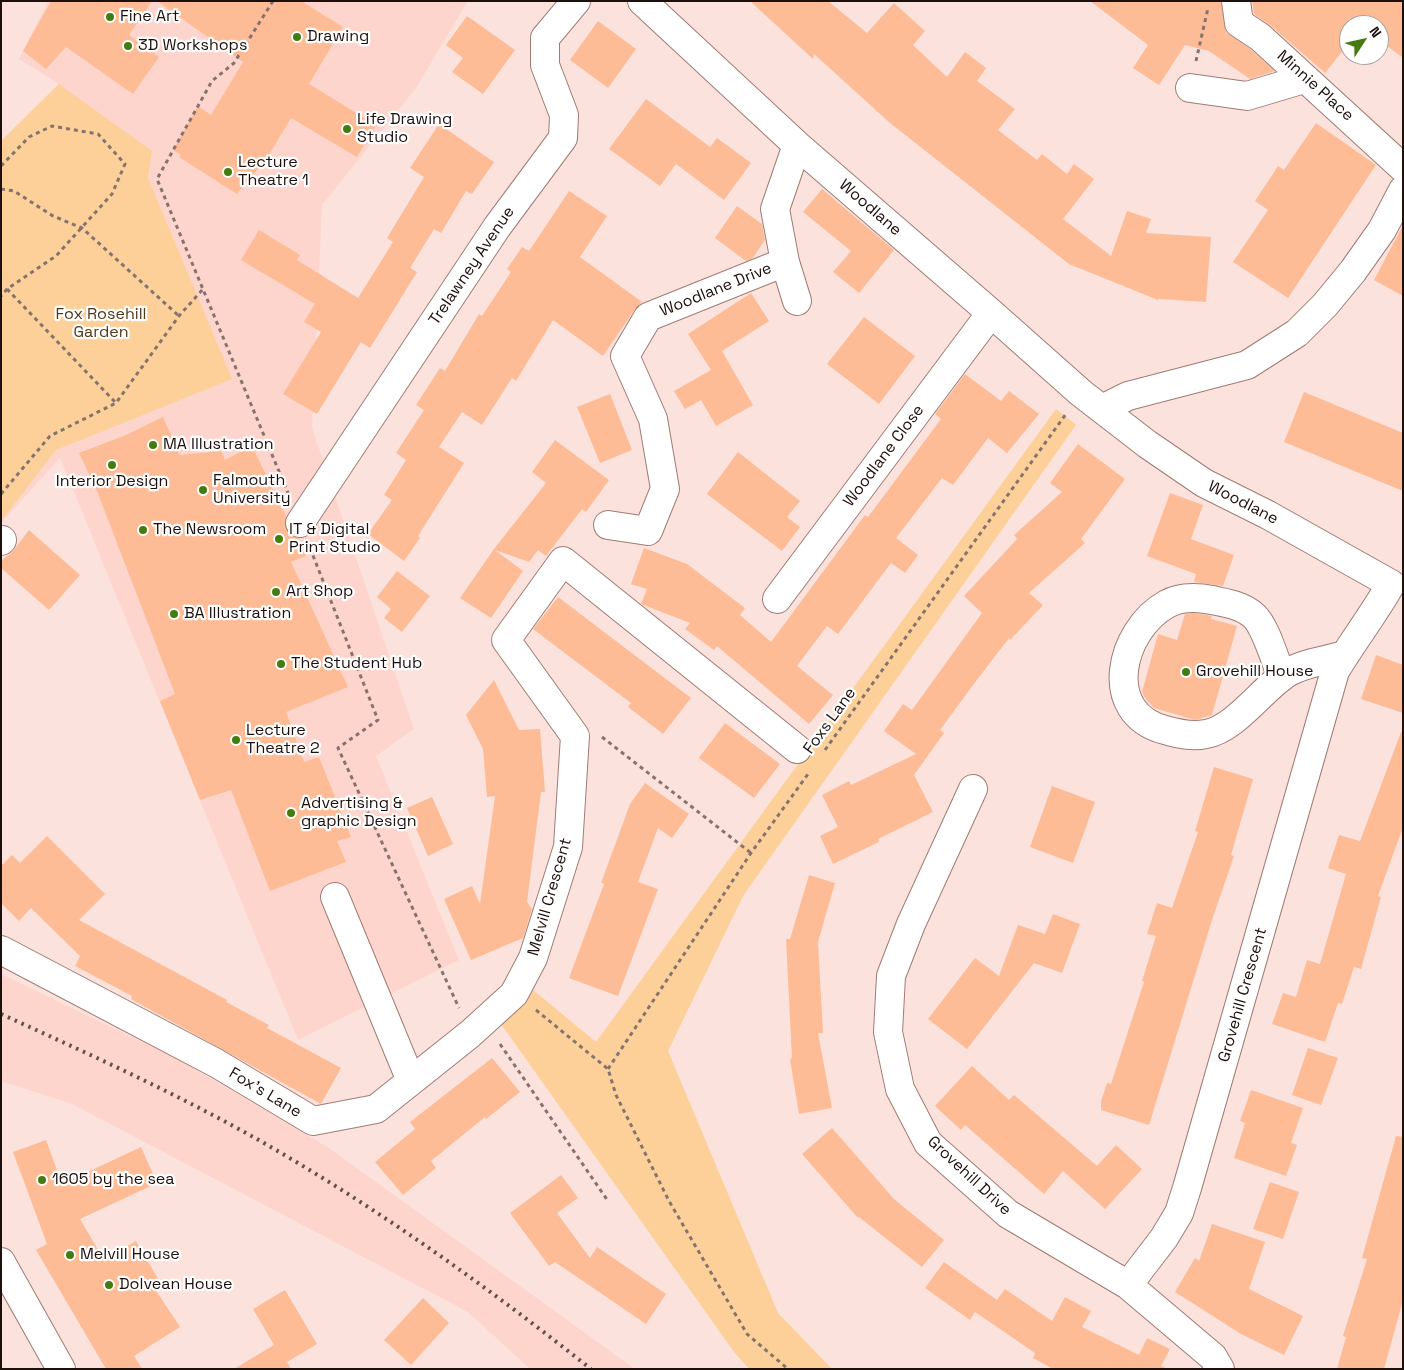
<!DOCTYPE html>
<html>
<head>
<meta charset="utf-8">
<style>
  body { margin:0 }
  #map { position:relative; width:1404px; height:1370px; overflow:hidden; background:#fce2dd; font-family:"Space Grotesk",sans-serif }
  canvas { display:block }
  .frame { position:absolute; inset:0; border:2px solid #1d0f0c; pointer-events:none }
  .north { position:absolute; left:1339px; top:15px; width:50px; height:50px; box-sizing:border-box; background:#fff; border:1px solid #a59f9e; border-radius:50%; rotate:55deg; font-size:14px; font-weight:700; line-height:20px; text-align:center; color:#1d0f0c }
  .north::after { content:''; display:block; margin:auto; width:18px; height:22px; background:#447c12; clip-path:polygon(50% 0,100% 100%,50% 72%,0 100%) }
</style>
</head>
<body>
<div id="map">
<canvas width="1404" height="1370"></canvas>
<div class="frame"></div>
<div class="north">N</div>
</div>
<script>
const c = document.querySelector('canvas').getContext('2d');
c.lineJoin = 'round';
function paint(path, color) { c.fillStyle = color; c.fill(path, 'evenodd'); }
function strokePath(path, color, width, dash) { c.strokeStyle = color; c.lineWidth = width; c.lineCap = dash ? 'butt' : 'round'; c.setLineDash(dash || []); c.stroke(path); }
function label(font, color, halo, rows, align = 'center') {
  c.font = font + ' "Space Grotesk",sans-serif'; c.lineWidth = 4.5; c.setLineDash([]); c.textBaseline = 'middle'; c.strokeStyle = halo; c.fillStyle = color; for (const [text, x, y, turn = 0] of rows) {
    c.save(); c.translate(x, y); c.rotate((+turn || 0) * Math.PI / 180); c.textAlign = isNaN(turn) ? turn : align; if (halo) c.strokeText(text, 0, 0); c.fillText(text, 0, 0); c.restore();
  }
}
paint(new Path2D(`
  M48 1H468L416 88 322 205 312 428 414 729 376 756 459 960 298 1040 60 458 1 523V141L59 84 19 59Z
  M1 974 176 1058 329 1148 635 1369H530L468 1312 72 1104 1 1081Z`), '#fed5cd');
paint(new Path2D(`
  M59 84 152 151 148 178 232 379 56 450 1 521V141Z
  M1056 409 1076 425 743 896 668 1051 778 1313 832 1369H749L734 1352 501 1024 532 989 596 1042Z`), '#fcd098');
paint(new Path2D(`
  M51 1H152L129 35 159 57 133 94 66 47 46 69 23 51Z
  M157 1H301L343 27 309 84 376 125 357 157 291 118 267 158 237 194 179 157 181 155 173 150 198 106 211 115 243 62Z
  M750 1H828L867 33 894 3 925 31 913 45 947 77 965 52 986 68 977 81 1015 109 998 130 1037 160 1042 154 1067 174 1074 164 1094 179 1063 219 1111 256 1127 211 1151 219 1146 233 1211 237 1206 302 1159 299 1158 300 1069 264 890 123 814 54 813 59Z
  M1090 1H1221L1226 32 1250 49 1275 71 1250 79 1209 51 1185 45 1159 85 1133 68 1148 45Z
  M1252 1H1403V58L1379 40V25H1359L1349 18V43L1325 73 1270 25 1254 14Z
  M467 16 515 50 483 94 452 72 463 58 446 45Z
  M598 21 636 49 608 88 570 60Z
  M646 99 710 147 717 138 751 163 724 200 676 164 660 186 609 149Z
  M1316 123 1376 165 1288 298 1233 262 1268 210 1255 201 1278 166 1284 170Z
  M439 124 494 162 472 194 466 191 441 233 434 229 410 268 417 272 370 348 361 342 317 414 283 394 321 332 304 322 315 304 241 260 259 230 300 255 297 260 358 298 393 242 387 238 424 177 410 168Z
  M822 189 894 250 859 293 833 272 851 251 803 212Z
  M569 191 607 216 580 257 642 302 635 309 603 356 553 320 516 381 512 378 482 425 462 412 439 447 464 463 418 536 420 538 404 561 368 534 392 500 384 495 406 460 396 453 424 410 416 405 440 368 445 371 479 314 482 316 511 272 507 269 522 247 529 251Z
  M737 206 762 224 765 240 752 259 746 261 715 238Z
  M1403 225V296L1374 280Z
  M751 293 769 321 722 351 753 405 716 426 701 400 685 409 674 391 711 370 688 334Z
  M864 317 915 356 879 404 827 364Z
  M965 374 1001 401 1009 391 1039 414 1007 453 988 438 953 485 942 478 896 538 918 555 905 573 891 563 838 634 827 626 797 666 833 695 809 724 717 646 714 650 685 629 690 623 641 604 647 589 631 584 644 548 687 564 745 608 740 615 771 642 865 515 868 517 941 419 935 414Z
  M1304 392 1403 433V491L1284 442Z
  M610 394 632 450 600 463 577 407Z
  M163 417 180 455 221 451 225 460 252 446 286 516V529L291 536 298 538 306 556 291 562 348 687 286 712 304 762 319 757 351 837 337 841 346 862 270 891 231 790 200 800 160 701 175 694 97 491 79 453 126 435Z
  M555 440 609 480 586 512 582 509 546 556 538 550 529 562 495 550 523 571 491 618 460 598 494 549 546 483 532 472Z
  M1078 444 1125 479 1081 539 1085 543 1029 593 1043 605 1010 640 1009 638 973 685 940 730 944 733 914 775 933 812 878 839 879 842 833 864 820 836 838 827 822 795 849 781 851 785 916 754 884 731 903 704 912 710 982 613 964 596 1017 539 1014 535 1062 492 1050 483Z
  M738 452 800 501 787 517 800 527 782 551 707 494Z
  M1170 493 1203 505 1191 539 1234 555 1223 586 1194 582 1196 574 1147 556Z
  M29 530 80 575 49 610 1 568V561L13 551Z
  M397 571 430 596 402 632 384 618 391 609 377 597Z
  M558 597 691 698 663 734 628 707 631 703 533 629Z
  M1194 613 1212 616 1211 619 1237 626 1212 715 1195 720 1154 708 1145 698 1142 692 1158 634 1177 640 1185 614Z
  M1376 655 1403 665V713L1361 699Z
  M494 680 519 730 540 729 545 792H541L527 902 532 909 523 938 471 960 444 899 472 886 480 904 495 796 487 797 483 749 466 715Z
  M725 723 780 764 754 798 699 758Z
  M1401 732H1403V827L1378 896 1381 897 1361 969 1354 967 1342 1004 1338 1003 1325 1042 1272 1024 1283 993 1296 997 1307 960 1320 964 1346 874 1328 868 1339 835 1360 841Z
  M1214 767 1253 779 1231 855 1234 856 1212 920 1149 1125 1101 1110V1101L1107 1083 1111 1084 1144 982 1142 981 1156 936 1147 934 1157 903 1172 908 1198 832 1195 831Z
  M645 783 689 814 672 838 658 828 638 882 658 889 618 996 569 978 604 884 601 883 630 804Z
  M1052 786 1095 802 1073 863 1030 847Z
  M432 797 453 844 428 856 407 808Z
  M47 836 105 894 79 920 227 1000 226 1002 269 1025 267 1028 341 1068 321 1104 131 999 132 996 75 966 80 956 31 908 19 921 1 903V866L12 855 20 863Z
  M809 875 835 883 818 942 823 1033H818L832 1108 799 1114 790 1059 792 1058 786 939H790Z
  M1053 914 1080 924 1062 973 1034 963 967 1049 928 1019 975 958 999 976 1018 925 1045 934Z
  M1308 1048 1338 1058 1321 1105 1292 1095Z
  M492 1058 520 1092 486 1119 485 1117 431 1161 436 1168 403 1195 375 1162 415 1129 410 1122Z
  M972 1066 1009 1100 1014 1095 1097 1166 1116 1145 1142 1169 1105 1209 1063 1171 1044 1194 965 1125 961 1130 935 1106Z
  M1251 1090 1303 1108 1291 1143 1297 1145 1286 1176 1234 1158 1245 1123 1240 1121Z
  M832 1128 894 1199 944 1240 922 1267 859 1217 858 1218 802 1154Z
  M1396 1136 1403 1137V1300L1384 1369H1337L1346 1337 1343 1336 1367 1259 1362 1258Z
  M46 1140 62 1184 141 1147 157 1183 80 1219 104 1260 136 1241 160 1282 153 1286 180 1327 134 1356 142 1369H106L36 1250 47 1244 13 1152Z
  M561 1175 578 1198 557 1213 590 1258 597 1247 666 1294 646 1324 555 1262 549 1266 510 1213Z
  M1270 1182 1299 1192 1283 1239 1253 1229Z
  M1212 1224 1265 1242 1249 1289 1303 1316 1284 1355 1241 1334 1175 1292 1195 1258 1199 1261Z
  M944 1262 997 1300 1005 1289 1052 1321 1065 1297 1091 1311 1082 1327 1139 1355 1147 1338 1170 1349 1161 1366 1168 1369H1053L1033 1358 1035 1353 975 1312 970 1320 925 1288Z
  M285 1290 317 1344 287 1362 291 1369H234L274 1345 253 1309Z
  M423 1298 449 1323 411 1365 384 1340Z`), '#fdbc95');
const minor = new Path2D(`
  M642 1 797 145 991 313 1081 393 1147 444 1204 483 1268 515 1391 584
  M1236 1 1239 23 1260 37 1403 168
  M1190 88 1247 96 1304 79
  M785 262 797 301
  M1102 409 1128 396 1247 365 1297 333 1325 305 1353 271 1382 230 1403 190
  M300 523 497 227 563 138 564 115 545 65V38L576 1
  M608 525 648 531 665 489 653 419 625 356 648 317 785 262 775 209 797 145
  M1 541 2 540
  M777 599 991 313
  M1282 677C1275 661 1266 627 1254 616 1242 605 1226 603 1212 600 1197 597 1181 596 1167 604 1120 630 1100 713 1165 730 1179 734 1192 737 1206 734 1235 729 1262 689 1287 673 1304 663 1327 660 1345 655
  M973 789 911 924 891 976 888 1032 900 1089 928 1143 1008 1214 1128 1285
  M335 897 411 1081
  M1 950 216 1063 313 1121 376 1109 470 1034 514 994 533 958 568 847 575 736 506 640 563 561 797 749
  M1220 1369 1213 1357 1128 1285 1164 1238 1179 1213 1187 1188 1335 671C1353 641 1374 614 1391 584`);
const major = new Path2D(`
  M1 1262 61 1369`);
strokePath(minor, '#a17b73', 30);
strokePath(major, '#a17b73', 30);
strokePath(new Path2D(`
  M273 1 234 63 212 81 157 179 288 493
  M1196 61 1208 8
  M1 166 29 137 52 126 98 134 125 164 112 194 56 256 7 289 1 296
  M1 189 14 191 53 216 82 228 179 316
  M7 289 116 403
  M1 494 50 436 116 403 179 316 203 289
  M310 548 378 720 338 748 459 1008
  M602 737 751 853
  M825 750 1066 414
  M536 1010 608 1069 616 1095 669 1201 747 1334 788 1369
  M500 1044 608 1201
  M608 1069 751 853 808 774`), '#86736f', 3, [4, 4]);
strokePath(minor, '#fff', 28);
strokePath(major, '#fff', 28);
strokePath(new Path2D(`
  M1 1014C87 1053 173 1092 255 1138 372 1204 485 1285 591 1369`), '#61504c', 4, [2.5, 5]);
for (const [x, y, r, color] of [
  [110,17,5,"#447c12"],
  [297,37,5,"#447c12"],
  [128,46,5,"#447c12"],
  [347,129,5,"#447c12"],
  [228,172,5,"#447c12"],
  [153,445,5,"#447c12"],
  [112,465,5,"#447c12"],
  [203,490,5,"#447c12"],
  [143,530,5,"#447c12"],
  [279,539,5,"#447c12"],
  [276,592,5,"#447c12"],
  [174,614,5,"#447c12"],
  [281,664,5,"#447c12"],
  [1186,672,5,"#447c12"],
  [236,740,5,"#447c12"],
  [291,813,5,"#447c12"],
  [42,1180,5,"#447c12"],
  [70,1255,5,"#447c12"],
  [109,1285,5,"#447c12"]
]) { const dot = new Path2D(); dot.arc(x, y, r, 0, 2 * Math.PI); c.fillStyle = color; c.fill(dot); strokePath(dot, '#fff', 2); }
label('16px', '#1d0f0c', '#fff', [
  ["Fine Art",120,17],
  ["Drawing",307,37],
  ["3D Workshops",138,46],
  ["Life Drawing",357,120],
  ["Studio",357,138],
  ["Lecture",238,163],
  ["Theatre 1",238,181],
  ["MA Illustration",163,445],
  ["Falmouth",213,481],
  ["University",213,499],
  ["Interior Design",112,482,"center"],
  ["The Newsroom",153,530],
  ["IT & Digital",289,530],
  ["Print Studio",289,548],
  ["Art Shop",286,592],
  ["BA Illustration",184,614],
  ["The Student Hub",291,664],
  ["Grovehill House",1196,672],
  ["Lecture",246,731],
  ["Theatre 2",246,749],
  ["Advertising &",301,804],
  ["graphic Design",301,822],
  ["1605 by the sea",52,1180],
  ["Melvill House",80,1255],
  ["Dolvean House",119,1285]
], 'left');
label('16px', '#1d0f0c', '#fff', [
  ["Minnie Place",1315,86,42],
  ["Woodlane",870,208,41],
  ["Trelawney Avenue",472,266,-56],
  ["Woodlane Drive",716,290,-22],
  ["Woodlane Close",884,456,-53],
  ["Woodlane",1243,503,27],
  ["Foxs Lane",830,721,-54],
  ["Melvill Crescent",550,897,-74],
  ["Grovehill Crescent",1243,995,-74],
  ["Fox's Lane",265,1093,31],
  ["Grovehill Drive",969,1176,43]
]);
label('16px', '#503818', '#fff', [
  ["Fox Rosehill",101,315],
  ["Garden",101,333]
]);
</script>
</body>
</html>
